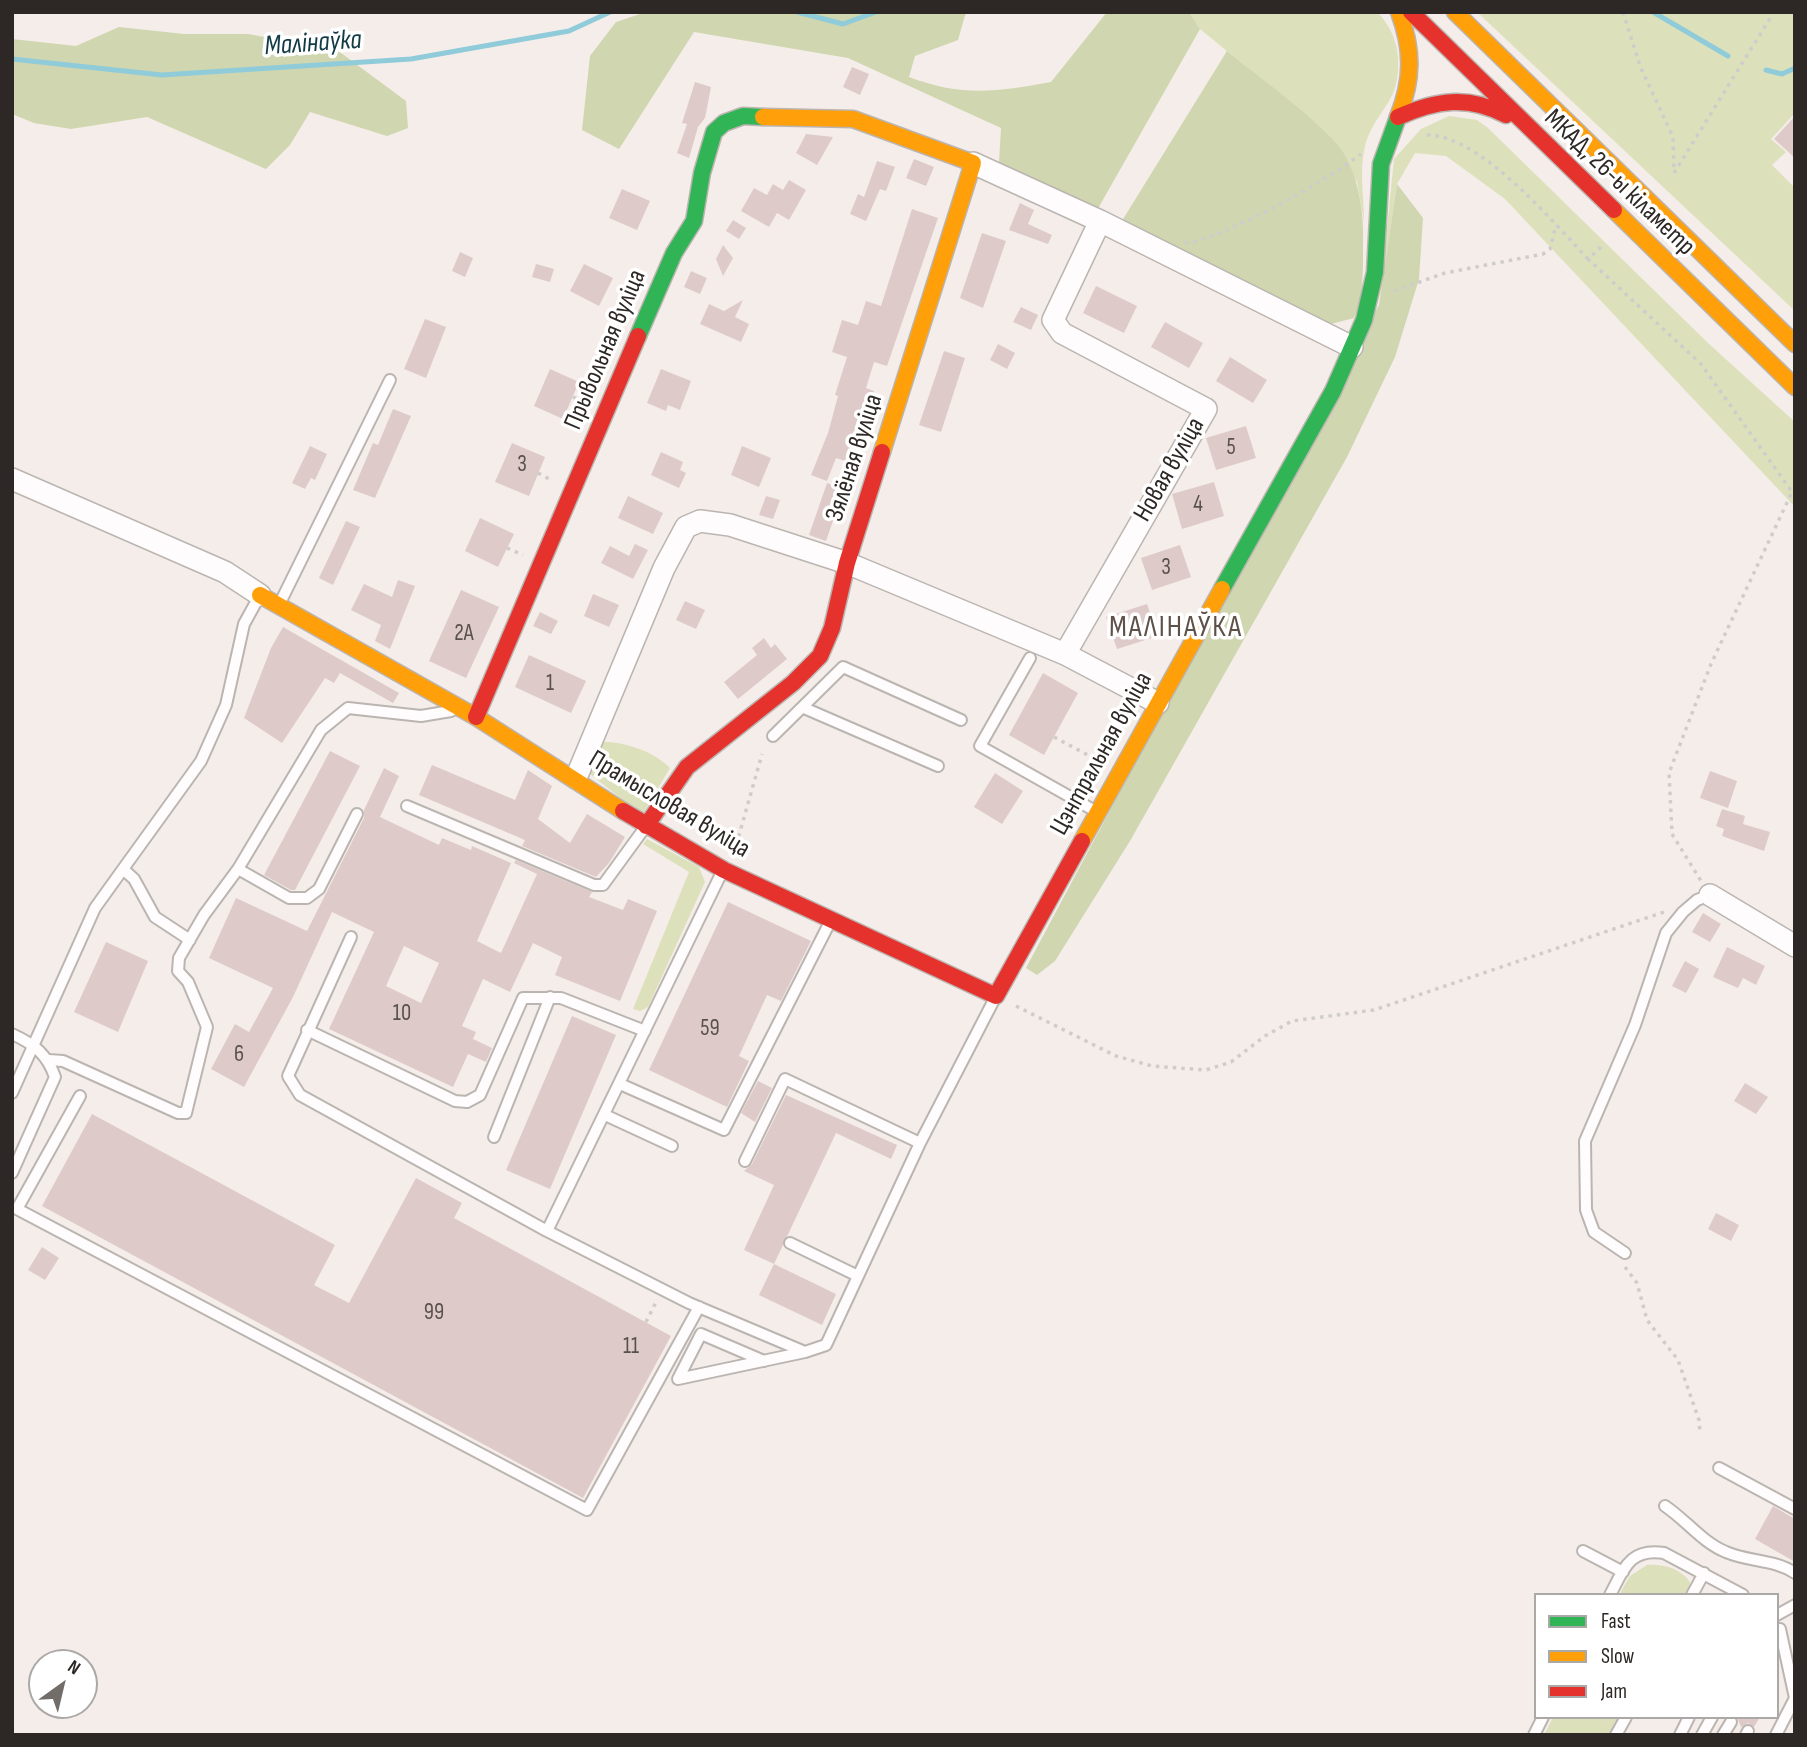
<!DOCTYPE html>
<html>
<head>
<meta charset="utf-8">
<style>
  body { margin:0 }
  #map { position:relative; width:1807px; height:1747px; overflow:hidden; background:#f5ede9; font-family:"Sofia Sans Condensed",sans-serif }
  canvas { display:block }
  .frame { position:absolute; inset:0; border:14px solid #2d2825; pointer-events:none }
  .legend { position:absolute; left:1534px; top:1593px; width:245px; height:126px; box-sizing:border-box; background:#fff; border:2px solid #aba9a8; margin:0; padding:9px 12px; list-style:none; font-size:21px; color:#2d2825 }
  .legend li { display:flex; align-items:center; gap:14px; height:35px }
  .legend b { width:35px; border:2px solid #aba9a8 }
  .north { position:absolute; left:28px; top:1649px; width:70px; height:70px; box-sizing:border-box; background:#fff; border:2px solid #aba9a8; border-radius:50%; rotate:34deg; font-size:19px; font-weight:700; line-height:28px; text-align:center; color:#2d2825 }
  .north::after { content:''; display:block; margin:auto; width:24px; height:32px; background:#736d6a; clip-path:polygon(50% 0,100% 100%,50% 72%,0 100%) }
</style>
</head>
<body>
<div id="map">
<canvas width="1807" height="1747"></canvas>
<div class="frame"></div>
<ul class="legend">
<li><b style="height:9px;background:#30b455"></b>Fast</li>
<li><b style="height:9px;background:#ff9f0a"></b>Slow</li>
<li><b style="height:9px;background:#e5322d"></b>Jam</li>
</ul>
<div class="north">N</div>
</div>
<script>
const c = document.querySelector('canvas').getContext('2d');
c.lineJoin = 'round';
function paint(path, color) { c.fillStyle = color; c.fill(path, 'evenodd'); }
function strokePath(path, color, width, dash) { c.strokeStyle = color; c.lineWidth = width; c.lineCap = dash ? 'butt' : 'round'; c.setLineDash(dash || []); c.stroke(path); }
function label(font, color, halo, rows, align = 'center') {
  c.font = font + ' "Sofia Sans Condensed",sans-serif'; c.lineWidth = 7; c.setLineDash([]); c.textBaseline = 'middle'; c.strokeStyle = halo; c.fillStyle = color; for (const [text, x, y, turn = 0] of rows) {
    c.save(); c.translate(x, y); c.rotate((+turn || 0) * Math.PI / 180); c.textAlign = isNaN(turn) ? turn : align; if (halo) c.strokeText(text, 0, 0); c.fillText(text, 0, 0); c.restore();
  }
}
paint(new Path2D(`
  M1189 12H1377C1397 32 1403 60 1395 88 1389 107 1371 122 1365 146 1359 169 1364 198 1364 222L1357 182 1316 124 1200 29Z
  M1477 12H1795V113L1771 139 1786 152 1772 165 1795 188V311Z
  M1449 116 1477 120 1488 128 1708 343 1795 422V507L1505 199 1446 156 1415 153 1397 184 1379 306 1394 159 1421 129Z
  M602 742C624 741 655 752 670 768L642 815 585 770Z
  M647 839 699 867 705 882 648 1007 640 1011 633 1009 689 872 643 844Z
  M1647 1565C1663 1564 1680 1568 1690 1582L1688 1595H1619L1630 1576Z
  M1553 1717H1620L1610 1735H1544Z`), '#dce1bb');
paint(new Path2D(`
  M646 12H966L958 40 915 56 909 77C962 97 996 92 1051 82L1107 12H1189L1200 29 1096 212 999 163 1001 128 848 58 694 32 619 149 582 130 590 56 616 22Z
  M119 27 184 34H248L337 50 406 101 408 128 387 136 310 112 290 145 266 169 147 117 71 129 34 123 12 114V39L76 46Z
  M1227 51C1253 73 1333 130 1346 157 1360 184 1364 215 1363 245 1363 271 1364 293 1354 318L1327 325 1120 224Z
  M1397 184 1423 218 1419 279 1395 357 1347 457 1130 841 1055 961 1037 975 1026 968 1379 305Z`), '#d0d6af');
strokePath(new Path2D(`
  M797 12 843 24 876 12
  M1653 12 1728 56
  M12 59 162 75 411 59 569 31 610 12
  M1766 70 1782 74 1795 68`), '#90cbda', 5);
paint(new Path2D(`
  M852 67 869 74 860 95 843 87Z
  M695 82 711 87 705 118 698 127 689 158 677 153 687 124 682 123Z
  M1795 116V158L1774 139Z
  M806 134 833 137 817 165 796 153Z
  M914 159 934 167 926 186 906 178Z
  M877 161 895 167 886 191 880 189 866 221 850 214 858 194 864 197Z
  M789 180 806 190 789 220 777 213 769 227 741 211 754 188 767 195 773 184 783 190Z
  M622 189 650 201 637 230 609 218Z
  M1020 203 1034 210 1028 224 1052 235 1048 244 1009 230Z
  M912 209 938 218 887 366 874 362 866 388 874 391 872 397 881 400 876 414 871 412 858 465 836 458 827 481 811 475 828 433 838 396 835 395 847 357 832 352 842 320 858 325 866 301 881 306Z
  M733 220 746 228 739 239 726 231Z
  M982 233 1006 241 983 308 960 298Z
  M723 245 733 258 723 276 716 259Z
  M460 252 473 258 465 277 452 271Z
  M536 264 554 269 550 282 532 277Z
  M584 264 613 278 599 306 570 291Z
  M691 271 707 278 700 294 684 287Z
  M1096 286 1137 306 1124 333 1083 313Z
  M743 300 735 317 749 324 741 342 700 324 709 304 724 311Z
  M1021 307 1038 315 1031 330 1013 322Z
  M425 319 446 327 426 378 404 369Z
  M1165 322 1203 343 1189 368 1151 347Z
  M998 344 1015 353 1007 369 990 360Z
  M944 351 965 358 941 432 919 425Z
  M1230 357 1267 380 1253 403 1216 381Z
  M550 369 579 382 563 419 534 406Z
  M661 369 691 381 680 410 668 405 666 411 647 403Z
  M393 409 411 416 375 498 353 490 373 443 378 445Z
  M1246 426 1256 458 1216 470 1206 438Z
  M512 443 545 457 529 496 495 482Z
  M310 446 327 454 315 480 311 478 305 489 292 483Z
  M742 446 771 458 759 487 731 475Z
  M661 452 683 462 680 470 686 473 679 488 651 475Z
  M1214 482 1224 516 1182 529 1172 494Z
  M827 483 844 489 826 541 809 535Z
  M628 496 663 513 653 534 618 518Z
  M766 496 780 500 773 519 759 515Z
  M480 518 514 534 498 567 465 551Z
  M346 521 360 527 333 585 319 578Z
  M635 544 648 550 633 579 601 563 610 546 629 556Z
  M1180 545 1191 577 1152 590 1141 558Z
  M398 580 415 586 390 649 375 641 381 625 351 610 364 584 392 597Z
  M461 590 499 607 466 678 429 661Z
  M593 594 619 605 609 627 584 616Z
  M685 601 705 610 696 629 676 620Z
  M1147 604 1158 636 1117 649 1106 617Z
  M540 612 558 621 551 634 533 626Z
  M283 627 399 693 393 703 340 673 334 683 325 678 282 743 244 718 271 648Z
  M764 638 771 648 775 644 787 659 738 699 724 682 757 655 752 648Z
  M529 655 586 681 571 713 515 687Z
  M1043 673 1078 693 1044 755 1009 735Z
  M330 751 360 766 295 890H291L264 875Z
  M432 765 515 800 528 770 552 786 538 819 570 843 587 814 625 837 609 863 596 877 522 846 525 840 419 795Z
  M384 768 399 776 380 817 439 845 442 838 471 850 472 846 511 863 477 941 501 953 537 874 514 863 516 860 592 892 589 897 623 910 628 899 657 911 620 1001 555 975 562 957 533 943 510 992 483 979 462 1026 476 1032 473 1039 492 1048 486 1062 468 1054 453 1087 329 1029 374 932 332 912 293 997 244 1087 211 1069 235 1024 249 1032 273 988 209 958 236 898 307 931 364 818V810ZM404 946 439 963 421 1003 386 986Z
  M1710 771 1737 781 1728 808 1700 798Z
  M995 773 1023 791 1002 824 974 807Z
  M1722 809 1745 816 1743 824 1770 832 1764 851 1722 836 1724 829 1716 826Z
  M728 902 811 941 781 1001 767 995 739 1056 749 1061 727 1107 649 1070Z
  M1703 913 1721 924 1710 942 1692 932Z
  M106 942 148 961 118 1032 74 1012Z
  M1727 947 1765 966 1756 985 1743 978 1738 988 1713 977Z
  M1685 961 1699 969 1686 993 1672 986Z
  M572 1016 616 1035 550 1189 506 1170Z
  M758 1081 772 1088 755 1122 741 1113Z
  M1745 1083 1768 1097 1756 1114 1734 1101Z
  M786 1095 897 1145 891 1159 836 1133 774 1264 744 1250 774 1185 744 1171 752 1164Z
  M92 1114 335 1245 314 1285 349 1303 416 1178 462 1203 454 1218 671 1336 583 1498 42 1206Z
  M1716 1213 1739 1225 1731 1241 1708 1229Z
  M42 1247 59 1258 45 1280 28 1270Z
  M774 1264 836 1294 822 1325 759 1295Z
  M1773 1506 1795 1519V1562L1755 1539Z
  M1737 1717H1760L1754 1727 1748 1723 1741 1727Z`), '#decbc9');
const lane = new Path2D(`
  M279 605 390 380
  M1030 658 980 746 1097 812
  M804 708 938 766
  M773 736 843 667 961 720
  M407 806 594 885H603L646 826
  M238 869 289 898H307L319 889 357 814
  M351 937 288 1076 300 1095 547 1231 689 1303 805 1352 826 1345 920 1143 996 996
  M190 940 155 917 134 879 123 869 201 761 226 705 244 624 260 595
  M307 1030 455 1101 467 1102 480 1095 523 998H561L645 1031
  M12 1034C34 1044 47 1054 55 1077L12 1173
  M49 1060 63 1061 178 1113H186L207 1027 188 982 178 971 179 958 204 915 238 869 321 730 348 708 421 716 451 711
  M620 1084 724 1130 830 922
  M12 1093 95 908 123 869
  M80 1096 17 1209 587 1510 699 1307
  M605 1115 672 1146
  M494 1137 550 997
  M745 1161 785 1079 920 1143
  M547 1231 722 872
  M790 1243 858 1276
  M1625 1253 1594 1232 1586 1210 1585 1141 1635 1025 1666 933 1683 912 1697 900 1710 895
  M764 1361 701 1334 678 1379 805 1352
  M1719 1468 1795 1509
  M1665 1506C1686 1520 1703 1543 1726 1552 1749 1562 1774 1559 1795 1573
  M1583 1551 1623 1572
  M1610 1595C1624 1569 1629 1548 1664 1553L1743 1595
  M1692 1595 1704 1573
  M1777 1615 1795 1605
  M1534 1735 1543 1717
  M1616 1735 1626 1717
  M1680 1735 1689 1717
  M1702 1735 1712 1717
  M1723 1735 1731 1722
  M1746 1735 1748 1731
  M1776 1735 1795 1698 1780 1629`);
const street = new Path2D(`
  M973 163 1100 221 1352 347
  M12 479 225 572 260 595
  M1065 654 1206 409 1062 333 1053 320 1100 221
  M576 778 664 568 686 527 700 521 730 525 847 563 1065 654 1158 703
  M1710 895 1795 946`);
const fast = new Path2D(`
  M638 336 674 253 694 221 702 173 714 132 724 123 743 116 763 117
  M1222 589 1333 391 1364 320 1375 272 1381 164 1398 117`);
const slow = new Path2D(`
  M1455 12 1795 344
  M763 117 853 119 973 163 882 452
  M1398 117C1413 79 1413 50 1399 12
  M1614 210 1795 387
  M260 595 476 717 623 811
  M1082 841 1222 589`);
const jam = new Path2D(`
  M1411 12 1614 210
  M1398 117C1436 100 1468 95 1506 115
  M476 717 638 336
  M623 811 724 870 996 996 1082 841
  M646 826 687 767 793 683 820 656 832 628 847 563 882 452`);
strokePath(lane, '#bbb5b1', 14);
strokePath(street, '#bbb5b1', 24);
strokePath(fast, '#bbb5b1', 19);
strokePath(slow, '#bbb5b1', 19);
strokePath(jam, '#bbb5b1', 19);
strokePath(new Path2D(`
  M1623 12 1640 66 1673 137 1674 172
  M1427 135C1480 135 1553 222 1588 259
  M1674 173 1774 12
  M1185 243C1225 238 1328 180 1361 154
  M1601 247 1588 259 1701 364 1792 492 1711 664 1669 773 1672 834 1701 881
  M1394 291 1445 273 1543 254 1550 249 1556 225
  M573 397 587 404
  M538 473 553 481
  M507 548 523 555
  M1054 737 1101 762
  M734 853 762 754
  M1016 1006 1116 1056 1152 1066 1206 1070 1231 1062 1265 1036 1292 1021 1374 1010 1667 911
  M1625 1267 1637 1283 1647 1320 1678 1360 1699 1420 1700 1433
  M646 1322 656 1302`), '#cfcdcb', 3.5, [3.5, 5]);
strokePath(lane, '#fefcfc', 10);
strokePath(street, '#fefcfc', 21);
strokePath(fast, '#30b455', 16);
strokePath(slow, '#ff9f0a', 16);
strokePath(jam, '#e5322d', 16);
label('23px', '#59514e', null, [
  ["5",1231,448],
  ["3",522,465],
  ["4",1198,505],
  ["3",1166,568],
  ["2А",464,634],
  ["1",550,684],
  ["10",402,1014],
  ["59",710,1029],
  ["6",239,1055],
  ["99",434,1313],
  ["11",631,1347]
]);
label('26px', '#2d2825', '#fff', [
  ["МКАД, 26-ы кіламетр",1619,183,44],
  ["Прывольная вуліца",606,350,-67],
  ["Зялёная вуліца",855,458,-72],
  ["Новая вуліца",1170,470,-60],
  ["Цэнтральная вуліца",1102,754,-61],
  ["Прамысловая вуліца",669,805,31]
]);
label('italic 28px', '#123b46', '#fff', [
  ["Малінаўка",313,44,-4]
]);
c.letterSpacing = '2px';
label('30px', '#5d514a', '#fff', [
  ["МАЛІНАЎКА",1176,628]
]);
c.letterSpacing = '0px';
</script>
</body>
</html>
